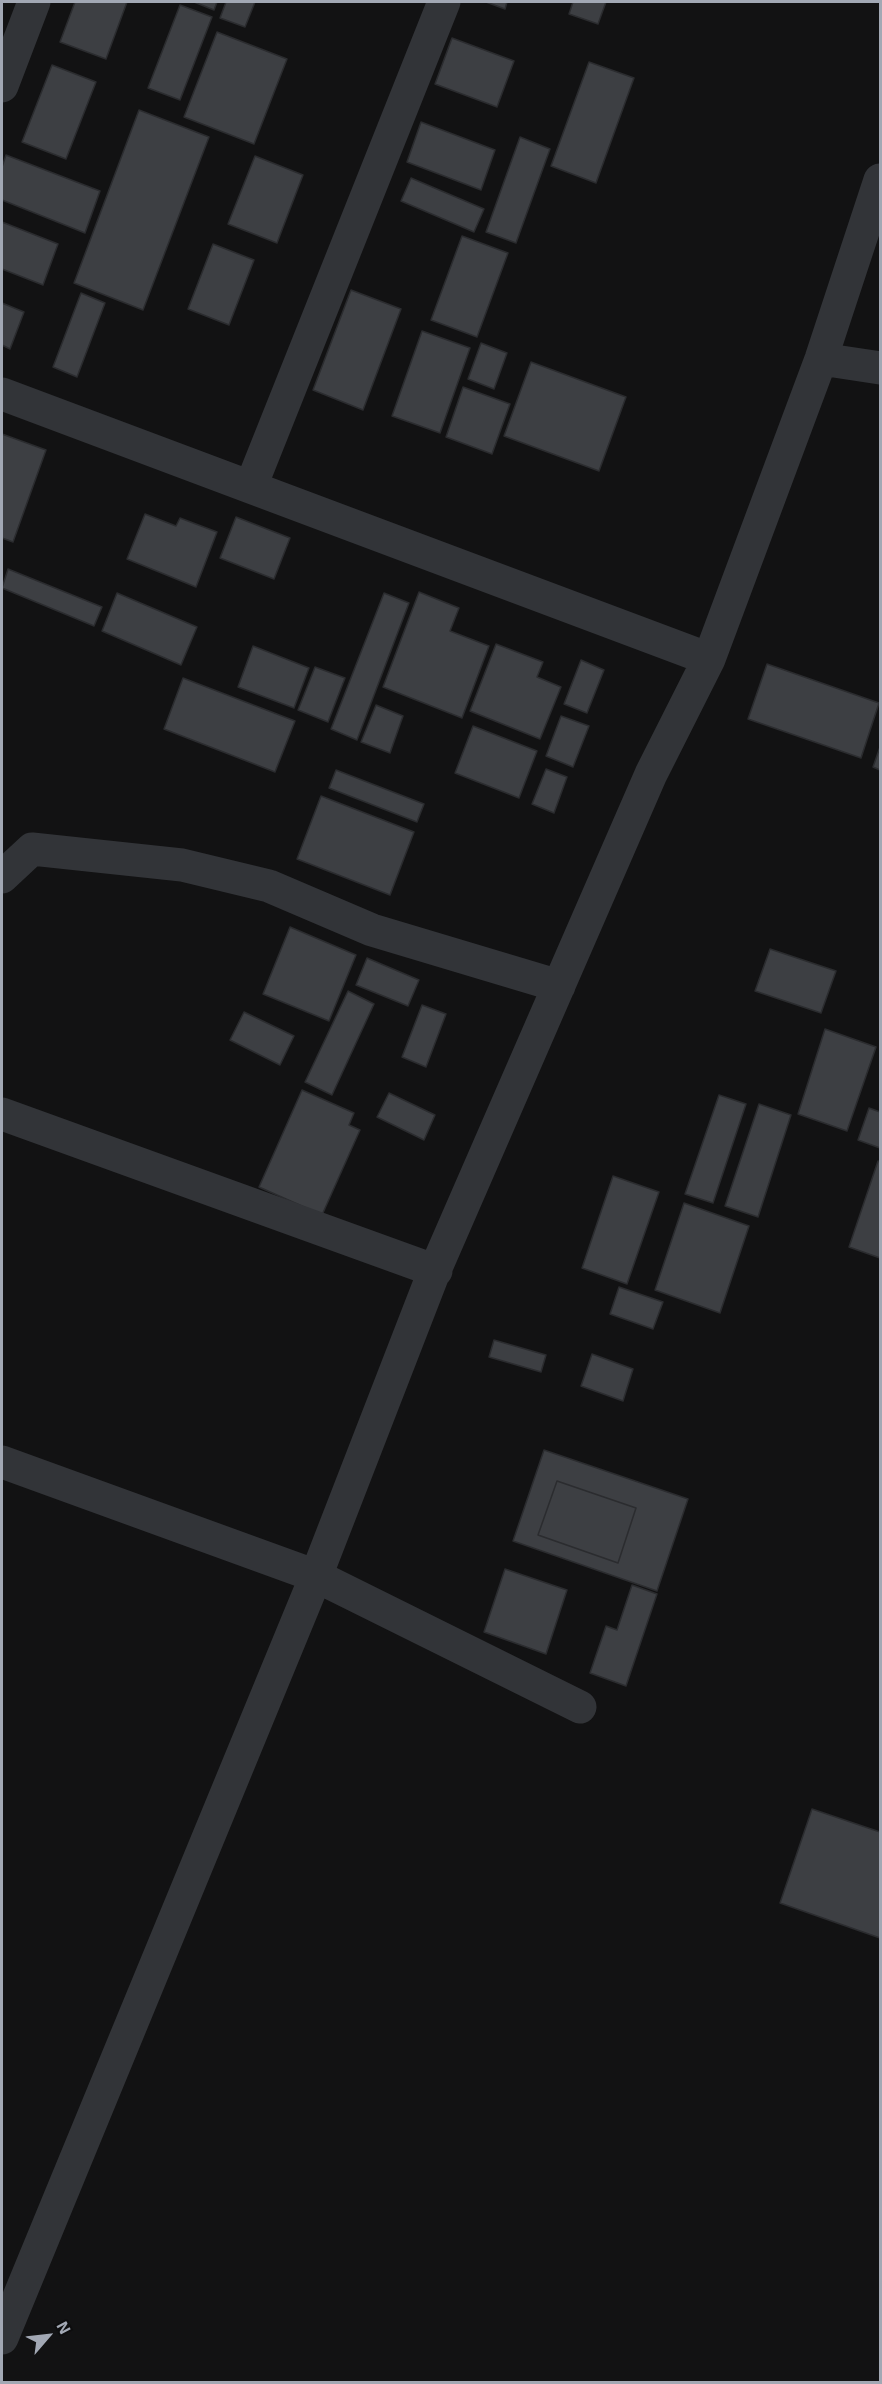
<!DOCTYPE html>
<html>
<head>
<meta charset="utf-8">
<style>
  body { margin:0 }
  #map { position:relative; width:882px; height:2384px; overflow:hidden; background:#121213; font-family:"Exo 2",sans-serif }
  canvas { display:block }
  .frame { position:absolute; inset:0; border:3px solid #a2a8b4; pointer-events:none }
  .north { position:absolute; left:18px; top:2306px; width:60px; height:60px; -webkit-text-stroke:4px #0d0d0e; paint-order:stroke; rotate:62deg; font-size:16px; font-weight:700; line-height:24px; text-align:center; color:#a2a8b4 }
  .north::after { content:''; display:block; margin:auto; width:21px; height:27px; background:#a2a8b4; clip-path:polygon(50% 0,100% 100%,50% 72%,0 100%) }
</style>
</head>
<body>
<div id="map">
<canvas width="882" height="2384"></canvas>
<div class="frame"></div>
<div class="north">N</div>
</div>
<script>
const c = document.querySelector('canvas').getContext('2d');
c.lineJoin = 'round';
function paint(path, color) { c.fillStyle = color; c.fill(path, 'evenodd'); }
function strokePath(path, color, width, dash) { c.strokeStyle = color; c.lineWidth = width; c.lineCap = dash ? 'butt' : 'round'; c.setLineDash(dash || []); c.stroke(path); }
const building = new Path2D(`
  M75 2H127L106 59 60 42Z
  M194 2H217L214 10Z
  M226 2H255L245 27 220 18Z
  M486 2H507L505 9Z
  M573 2H606L598 24 569 14Z
  M180 5 212 17 180 100 148 88Z
  M217 32 287 59 254 144 184 117Z
  M452 38 514 61 497 107 435 84Z
  M589 62 634 78 596 183 551 166Z
  M52 65 96 82 66 159 22 142Z
  M139 110 209 137 143 310 74 283Z
  M421 122 495 150 481 190 407 162Z
  M520 137 550 149 516 243 486 232Z
  M6 155 100 191 85 233 2 200V167Z
  M255 156 303 175 277 243 228 224Z
  M411 178 484 209 474 232 401 201Z
  M2 222 58 244 43 285 2 269Z
  M462 236 508 253 477 337 431 320Z
  M213 244 254 260 229 325 188 309Z
  M351 290 401 309 363 410 313 390Z
  M81 293 105 303 77 377 53 367Z
  M2 303 24 312 10 349 2 345Z
  M422 331 470 348 440 433 392 416Z
  M481 343 507 353 494 389 468 379Z
  M531 362 626 397 599 471 504 436Z
  M463 387 510 404 492 454 446 437Z
  M2 434 46 450 13 542 2 538Z
  M145 514 176 526 180 518 217 532 196 587 127 559Z
  M236 517 290 538 274 579 220 558Z
  M8 569 102 607 94 626 2 588Z
  M419 592 459 608 450 631 489 646 462 718 383 687Z
  M117 593 197 627 181 665 102 631Z
  M384 593 409 603 357 740 331 729Z
  M496 644 543 662 537 677 561 687 540 739 470 711Z
  M253 646 309 668 294 708 238 687Z
  M581 660 604 670 587 713 564 704Z
  M767 664 879 703 861 758 748 719Z
  M315 667 345 678 328 722 298 710Z
  M183 678 295 721 275 772 164 729Z
  M376 705 403 716 390 753 361 742Z
  M561 716 589 726 573 767 546 756Z
  M473 726 537 751 519 798 455 773Z
  M880 747V770L873 767Z
  M546 769 567 777 554 813 532 804Z
  M336 770 424 804 417 822 329 788Z
  M321 796 414 832 390 895 297 859Z
  M290 927 356 955 329 1021 263 994Z
  M770 949 836 971 821 1013 755 991Z
  M367 958 419 980 408 1006 356 985Z
  M348 991 374 1004 332 1095 305 1082Z
  M422 1005 446 1014 426 1067 402 1057Z
  M244 1012 294 1036 280 1065 230 1040Z
  M825 1029 876 1047 847 1131 798 1114Z
  M302 1090 354 1113 349 1125 360 1130 322 1215 259 1187Z
  M389 1093 435 1115 424 1140 377 1117Z
  M719 1095 746 1104 713 1203 685 1194Z
  M759 1104 791 1115 758 1217 725 1206Z
  M869 1108 880 1112V1148L858 1140Z
  M878 1161 880 1162V1258L849 1247Z
  M613 1176 659 1192 627 1284 582 1268Z
  M684 1203 749 1226 720 1313 655 1290Z
  M619 1287 663 1302 653 1329 610 1314Z
  M494 1340 546 1355 541 1372 489 1357Z
  M592 1354 633 1369 623 1401 581 1386Z
  M544 1450 688 1499 657 1591 513 1541ZM557 1481 636 1508 618 1563 538 1535Z
  M557 1481 636 1508 618 1563 538 1535Z
  M505 1569 567 1590 546 1654 484 1632Z
  M632 1585 657 1594 626 1686 590 1673 606 1626 617 1630Z
  M812 1809 880 1832V1938L780 1903Z`);
paint(building, '#3d3f43');
strokePath(building, '#2b2c2f', 1.5);
strokePath(new Path2D(`
  M2 86 34 2
  M821 359 880 368
  M2 394 709 659
  M251 486 444 2
  M2 877 32 849 182 865 269 886 372 930 559 986
  M2 1114 436 1271
  M2 1462 316 1576 580 1707
  M2 2338 316 1576 432 1277 651 774 709 659 821 359 880 180`), '#323438', 33);
</script>
</body>
</html>
